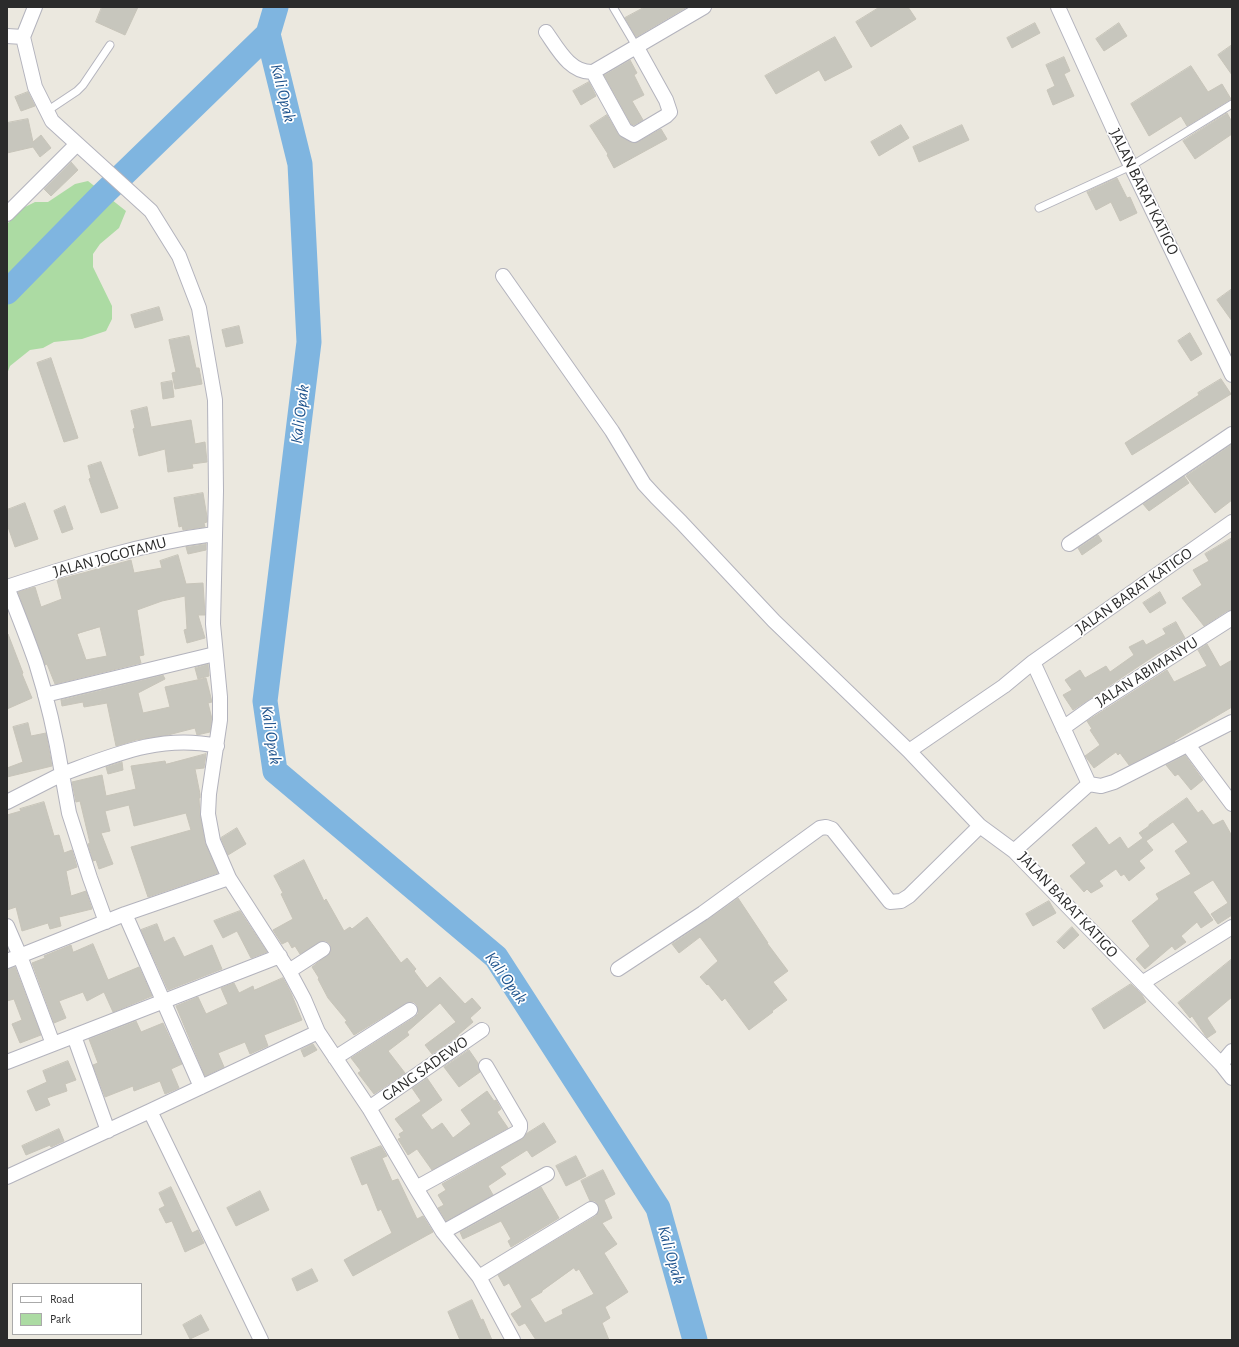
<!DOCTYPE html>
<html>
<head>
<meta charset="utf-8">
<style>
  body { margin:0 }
  #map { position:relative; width:1239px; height:1347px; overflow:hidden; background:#ebe8df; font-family:"Alegreya Sans",sans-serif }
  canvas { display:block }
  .frame { position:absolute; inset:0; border:8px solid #2b2b2b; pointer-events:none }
  .legend { position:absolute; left:12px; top:1283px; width:130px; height:52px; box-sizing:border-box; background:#fff; border:1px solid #aaa; margin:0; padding:5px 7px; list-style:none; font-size:12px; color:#2b2b2b }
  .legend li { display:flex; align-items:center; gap:8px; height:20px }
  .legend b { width:20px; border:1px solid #aaa }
</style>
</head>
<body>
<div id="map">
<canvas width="1239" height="1347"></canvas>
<div class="frame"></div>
<ul class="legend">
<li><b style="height:5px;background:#fff"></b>Road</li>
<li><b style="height:11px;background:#acdba3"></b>Park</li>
</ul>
</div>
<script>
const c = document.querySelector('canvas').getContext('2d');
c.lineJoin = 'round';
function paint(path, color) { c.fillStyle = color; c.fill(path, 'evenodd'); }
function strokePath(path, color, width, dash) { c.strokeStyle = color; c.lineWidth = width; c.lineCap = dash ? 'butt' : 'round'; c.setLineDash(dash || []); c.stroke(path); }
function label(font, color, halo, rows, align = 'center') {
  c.font = font + ' "Alegreya Sans",sans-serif'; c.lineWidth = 3.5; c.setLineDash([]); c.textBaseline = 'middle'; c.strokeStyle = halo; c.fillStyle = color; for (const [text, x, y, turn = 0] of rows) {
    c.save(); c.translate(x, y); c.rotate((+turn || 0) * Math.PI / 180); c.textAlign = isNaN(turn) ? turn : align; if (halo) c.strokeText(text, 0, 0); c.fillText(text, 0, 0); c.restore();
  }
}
paint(new Path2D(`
  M88 181 126 211 119 228 100 244 93 254V267L112 306V319L106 331 82 339 54 342 43 348 30 350 10 366 7 374V224L23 208 35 202H48L75 184Z`), '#acdba3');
strokePath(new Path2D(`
  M276 7 268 34 300 164 309 342 265 701 275 771 496 957 658 1208 695 1340
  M7 292 101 196 268 34`), '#7fb5e0', 25);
const building = new Path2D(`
  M102 7H138L125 35 96 22Z
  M645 7H687L636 37 625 18Z
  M880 7H908L916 19 871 47 856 22Z
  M1035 23 1040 33 1012 48 1007 38Z
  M1119 23 1127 36 1104 51 1096 39Z
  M835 37 852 67 825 81 819 70 776 94 765 76Z
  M1232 45V75L1218 55Z
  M1064 57 1070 71 1064 74 1074 96 1053 105 1047 90 1055 86 1046 65Z
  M630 60 637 73 634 75 644 95 632 101 643 120 634 125 631 124 604 75Z
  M1191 66 1208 92 1222 84 1231 99 1187 126 1181 116 1149 136 1131 104Z
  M589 82 596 96 581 105 573 91Z
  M28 92 35 106 21 111 15 97Z
  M1227 113 1232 122V134L1195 159 1183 141Z
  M607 115 618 134 630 142 635 143 638 142 661 129 667 139 614 168 607 155 608 154 590 126Z
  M28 119 33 142 41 135 51 148 40 157 33 147 7 153V123Z
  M901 125 909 138 879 156 871 142Z
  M962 125 969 140 919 162 913 147Z
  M71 162 78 170 51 196 44 189Z
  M1117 178 1127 198 1130 197 1137 213 1120 221 1111 202 1096 210 1087 192Z
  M1232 289V321L1217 300Z
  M159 307 163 320 135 328 131 315Z
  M239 326 243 343 226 347 222 330Z
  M1190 333 1202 354 1191 361 1178 341Z
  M189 336 196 368H199L202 384 175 389 172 373 176 372 169 340Z
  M51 358 78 438 64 442 37 363Z
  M1221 379 1231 394 1132 455 1125 443 1199 395 1198 393Z
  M172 381 174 397 163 399 161 383Z
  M147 407 151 427 191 420 195 444 205 442 207 462 192 464 193 468 168 472 165 449 139 456 133 429 135 428 131 411Z
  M1232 444V500L1215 513 1186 476Z
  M101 462 118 508 101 513 89 479 91 478 88 466Z
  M1184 476 1189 483 1149 511 1143 504Z
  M203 493 207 517V522L204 523 205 527 183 530 182 526 179 527 174 498Z
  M25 503 38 539 15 547 7 524V510Z
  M65 506 73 529 62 533 54 511Z
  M1098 535 1102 541 1082 555 1078 548Z
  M1232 538V610L1227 611 1204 626 1182 598 1202 585 1193 570 1209 561 1205 554Z
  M206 544V550L188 554 186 547Z
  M178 555 186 584 203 583 205 615H198L205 638 187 643 184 630 187 629 185 596 162 601 137 610 144 655 139 656 141 663 55 684 47 664 45 665 18 592 35 587 41 607 62 599 57 580 131 560 134 573 162 568 160 561ZM100 627 107 656 86 660 77 634Z
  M1160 592 1166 603 1150 613 1143 603Z
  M1176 622 1185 638 1157 654 1073 710 1063 695 1072 690 1065 680 1080 670 1085 678 1106 666 1110 672 1134 655 1129 647 1143 640 1146 645 1166 634 1163 629Z
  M7 634H8L23 673 22 674 32 698 7 709Z
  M1207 644 1220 667 1232 660V707L1174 741 1175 742 1129 765 1120 753 1118 755 1116 752 1094 768 1085 756 1100 745 1090 730 1092 729 1087 721 1167 670 1174 682 1207 666 1198 650Z
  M208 664 209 676 198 679 195 668Z
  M163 675 165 679 138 693 143 713 170 707 165 687 206 678 212 702 208 703 212 719 210 732 197 735 195 728 168 735 136 740 116 746 107 703 84 707 83 702 62 706 61 700Z
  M28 723 31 736 46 733 52 766 7 777V768L23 762 13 727Z
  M206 754 204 768 195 769 200 794V798H199L200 815 205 843 218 873 148 897 131 847 191 830 186 813 134 826 129 805 105 811 110 831 101 833 113 864 99 869 96 860 93 861 88 844 90 843 80 801 76 802 72 782 102 775 106 796 136 789 131 766 165 761 166 764Z
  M1185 755 1203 780 1191 790 1178 774 1175 776 1166 765Z
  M122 762 123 770 108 774 106 767Z
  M1187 798 1198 813 1202 810 1213 825 1223 820 1232 836V915L1218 924 1211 914 1228 903 1213 880 1193 892 1213 920 1201 928 1197 922 1181 936 1186 942 1175 950 1172 946 1145 969 1136 959 1150 946 1132 921 1159 899 1156 894 1191 874 1175 851 1188 842 1173 822 1146 841 1153 850 1139 861 1145 868 1129 881 1124 874 1121 876 1116 869 1099 881 1103 886 1091 893 1087 889 1084 892 1070 876 1086 863 1072 845 1096 827 1109 845 1120 837 1128 849 1143 838 1139 833 1149 826V825Z
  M44 802 54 836 59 835 64 853 72 850 77 867 66 871 71 896 86 891 92 909 59 917 61 926 50 929 48 923 22 931 16 907 7 910V815L21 811 20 809Z
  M237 828 246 844 228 855 221 838Z
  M304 860 324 901 326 899 344 931 350 927 352 929 367 917 401 963 407 958 416 969 414 971 427 988 440 977 465 1004 472 998 481 1008 470 1018 473 1022 458 1035V1036L432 1054 425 1045 456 1022 440 1003 407 1032 409 1035 388 1051 405 1073 374 1094 358 1073 361 1071 351 1058 415 1017 418 1014V1009L417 1005 414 1002 406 1003 354 1035 345 1022 347 1021 328 998 318 979 319 978 312 967 330 953 331 949 330 944 326 941H322L300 954 295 946 292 948 288 941 282 944 273 930 293 919 281 894 283 893 274 876Z
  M738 898 768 943H767L788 971 773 982 787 1000 772 1011 773 1012 749 1030 725 998 722 1001 708 984 707 985 700 977 718 961 700 937 679 953 672 944Z
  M1049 901 1056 913 1033 926 1026 914Z
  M240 911 267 952 251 958 237 931 223 938 214 921Z
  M157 924 164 942 174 937 184 957 212 945 222 969 168 990 141 930Z
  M1072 927 1079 935 1064 949 1057 942Z
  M93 944 108 980 139 967 152 996 113 1012 104 992 87 1001 83 992 59 1001 66 1018 54 1023 32 963 45 958 44 956 71 945 73 952Z
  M1232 959V997L1207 1018 1216 1032 1207 1038 1192 1016 1190 1018 1178 1003Z
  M15 967 41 1035 20 1043 12 1024 22 1020 14 999 7 1001V969Z
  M283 978 291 993 302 1020 264 1035 268 1046 250 1054 245 1042 218 1053 224 1067 205 1076 176 1006 198 997 206 1014 228 1004 221 988 234 983 239 993 253 986 254 990Z
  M1131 984 1142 995 1146 1002 1104 1029 1092 1009Z
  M136 1021 141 1032 163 1023 182 1064 171 1069 179 1088 165 1094 160 1081 134 1091 133 1086 105 1097 93 1065 98 1063 89 1039Z
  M313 1044 317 1050 304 1057 301 1050Z
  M469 1050 478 1063V1066L480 1072 459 1087 444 1067Z
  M68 1061 76 1080 65 1084 67 1091 47 1098 50 1105 36 1111 27 1091 47 1082 43 1071Z
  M427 1078 442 1100 421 1115 432 1130 442 1123 453 1138 471 1124 461 1110 487 1091 494 1101 496 1100 501 1109 497 1112 508 1128 432 1170 417 1149 408 1155 398 1139 401 1138 399 1134 404 1131 395 1119 421 1101 412 1088Z
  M544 1123 556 1142 532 1157 527 1150 500 1167 506 1174 488 1186 493 1195 446 1221 438 1208 444 1205 438 1195 446 1190 442 1184 522 1139 526 1134Z
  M59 1129 64 1141 51 1147 50 1145 26 1155 22 1146Z
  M381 1146 387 1156 382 1158 392 1181 398 1179 417 1219 423 1216 433 1232 353 1276 344 1260 392 1233 381 1209 378 1211 367 1183 362 1185 351 1158Z
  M576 1156 586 1176 566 1186 556 1166Z
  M603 1170 615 1194 604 1200 612 1218 602 1223 617 1244 604 1253 628 1292 605 1307 610 1318 602 1323 609 1340H536L525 1323 519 1326 511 1314 522 1307 509 1283 504 1286 498 1275 596 1216 599 1209 598 1205 595 1201H590L581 1181ZM574 1268 576 1271 579 1269 594 1294 562 1310 563 1314 545 1323 530 1299 542 1292V1291Z
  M171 1187 192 1233 198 1230 204 1243 185 1252 172 1221 166 1223 159 1209 165 1206 159 1193Z
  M541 1187 559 1218 511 1247 508 1241 511 1239 501 1221 463 1239 460 1232Z
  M260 1191 269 1210 236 1226 227 1208Z
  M312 1269 318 1281 297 1291 292 1279Z
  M472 1300 481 1320 483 1319 492 1340H460L448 1312Z
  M201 1315 209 1330 190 1339 183 1325Z`);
paint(building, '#c7c6bd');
strokePath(building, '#c7c4b9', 1);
const lane = new Path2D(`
  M613 7 636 46
  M47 111 77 91 83 85 110 45
  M1039 208 1131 166 1232 104`);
const street = new Path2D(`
  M35 7 23 37 35 87 52 121 151 211 179 256 199 308 215 400 216 491 213 624 220 697V720L209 794 208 814 213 841 229 878 289 971 304 999 318 1032 369 1108 416 1188 443 1232 479 1277 513 1340
  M1058 7 1117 137 1232 375
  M546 32C558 49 570 73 593 72L625 130 634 135 666 116 670 112 666 100 636 46
  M7 36 23 37
  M593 72 704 7
  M7 214 77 144
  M503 276 612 431 644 484 656 497 681 522 774 621 909 751 980 826 1014 851
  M1232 522 1033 662 1089 784 1014 851 1221 1064 1232 1078
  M1069 544 1232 434
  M7 587C74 565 144 543 214 534
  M45 695 215 654
  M1063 728 1091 708 1232 618
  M1188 745 1232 804
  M909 751 1004 686 1033 662
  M1089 784 1101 786 1114 782 1232 722
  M7 802 62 774C56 737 47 698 36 663 27 637 17 612 7 587
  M125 914 201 1087
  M106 922 90 878 69 813 62 774C114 755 161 734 217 746
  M7 926 20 956 53 1044
  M7 961 125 914 229 878
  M618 969 703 913 820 828 826 827 832 829 890 902 901 901 909 896 980 826
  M289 971 323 949
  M1142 983 1232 927
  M74 1036 108 1131
  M335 1058 410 1010
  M7 1062 280 956
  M1221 1064 1232 1051
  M369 1108 482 1030
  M7 1177 150 1111
  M416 1188 518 1132 520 1128V1124L486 1066
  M443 1232 547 1174
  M479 1277 591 1209
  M261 1340 150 1111 318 1032`);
strokePath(lane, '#b3b3bd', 9);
strokePath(street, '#b3b3bd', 16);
strokePath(lane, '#fff', 7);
strokePath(street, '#fff', 14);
label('16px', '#2b2b2b', '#fff', [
  ["JALAN BARAT KATIGO",1144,192,64],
  ["JALAN JOGOTAMU",110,557,-15],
  ["JALAN BARAT KATIGO",1134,591,-35],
  ["JALAN ABIMANYU",1147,672,-32],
  ["JALAN BARAT KATIGO",1068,905,47],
  ["GANG SADEWO",425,1069,-35]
]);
label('italic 17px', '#1e538d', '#fff', [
  ["Kali Opak",283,93,76],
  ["Kali Opak",300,414,-83],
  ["Kali Opak",271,735,81],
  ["Kali Opak",506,978,54],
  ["Kali Opak",671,1255,74]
]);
</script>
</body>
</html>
